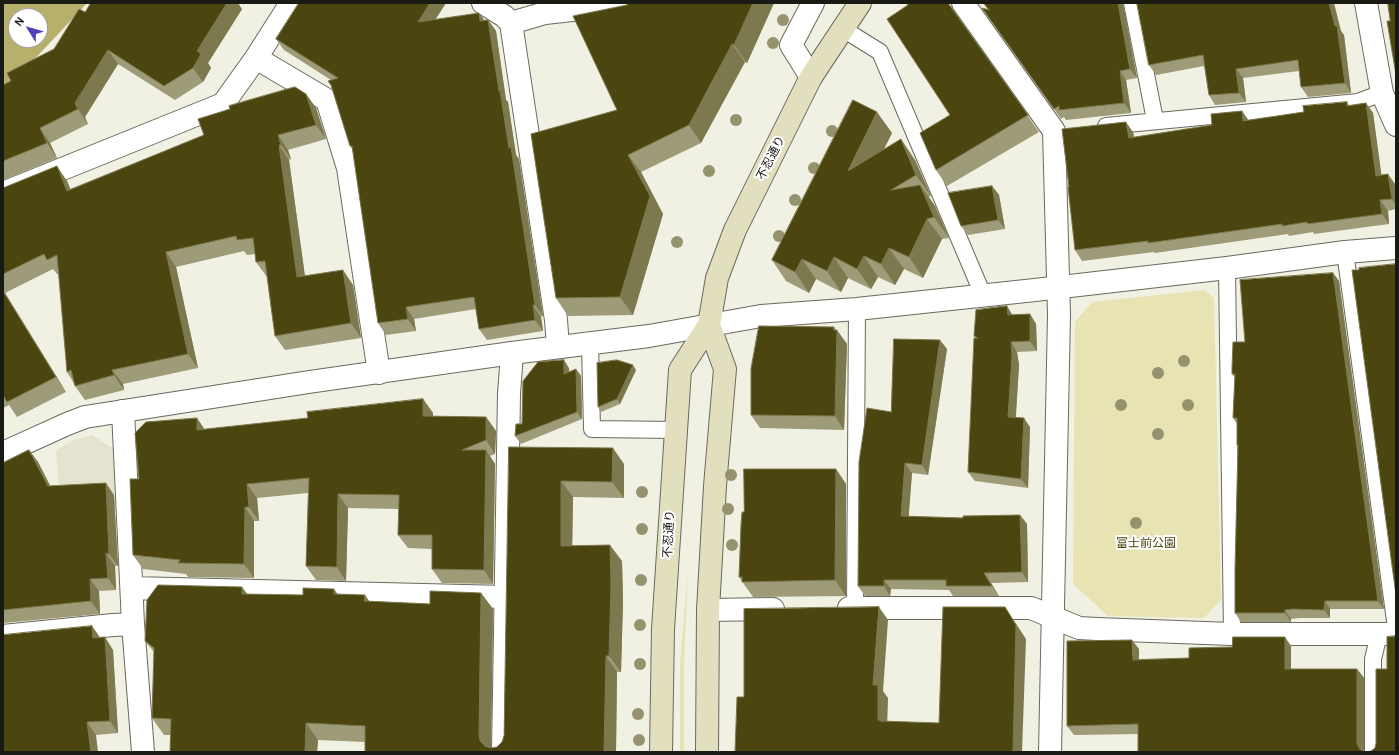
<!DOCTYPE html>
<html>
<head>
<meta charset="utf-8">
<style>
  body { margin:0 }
  #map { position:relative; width:1399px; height:755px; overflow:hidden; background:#f0f0e3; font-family:Cabin,sans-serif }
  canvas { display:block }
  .frame { position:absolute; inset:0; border:4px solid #1a1a15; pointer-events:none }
  .north { position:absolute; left:8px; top:8px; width:40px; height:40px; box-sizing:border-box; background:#fff; border:1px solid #a3a3a1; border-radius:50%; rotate:307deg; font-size:11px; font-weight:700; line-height:16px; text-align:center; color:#1a1a15 }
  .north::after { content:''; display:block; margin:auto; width:14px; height:18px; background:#513fb7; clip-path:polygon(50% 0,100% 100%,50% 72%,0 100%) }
</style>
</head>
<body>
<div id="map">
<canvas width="1399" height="755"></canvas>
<div class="frame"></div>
<div class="north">N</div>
</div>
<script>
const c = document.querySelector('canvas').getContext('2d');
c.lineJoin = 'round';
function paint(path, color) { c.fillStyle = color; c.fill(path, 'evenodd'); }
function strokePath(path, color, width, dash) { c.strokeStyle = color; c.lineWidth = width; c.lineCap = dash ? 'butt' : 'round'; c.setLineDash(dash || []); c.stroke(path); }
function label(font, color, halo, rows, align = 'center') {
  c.font = font + ' Cabin,"Noto Sans JP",sans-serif'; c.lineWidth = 4; c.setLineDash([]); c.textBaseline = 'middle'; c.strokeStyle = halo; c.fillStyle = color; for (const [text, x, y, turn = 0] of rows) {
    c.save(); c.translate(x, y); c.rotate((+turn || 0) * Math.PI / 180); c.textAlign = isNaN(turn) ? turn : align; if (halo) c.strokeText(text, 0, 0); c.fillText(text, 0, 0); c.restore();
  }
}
paint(new Path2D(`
  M92 435 114 449 115 522 61 526 56 450 74 440Z`), '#e4e3cf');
paint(new Path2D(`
  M1205 290 1214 298 1221 600 1204 618 1108 616 1073 584 1075 322 1092 302Z
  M688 570 684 663V752H680V663Z`), '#e7e3b3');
paint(new Path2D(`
  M3 3H87L3 93ZM16 16H40V40H16Z`), '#b7b06b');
const service = new Path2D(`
  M1132 3 1155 120
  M843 29 880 52 983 295
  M1106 126 1358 102 1382 93
  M1345 252 1396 628
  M1227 268 1232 634
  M590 343 592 429 676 430
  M855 608 857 309
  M1373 752V659L1379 634`);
const minor = new Path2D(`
  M483 3 504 16 511 23 545 13 634 3
  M963 3 1054 131 1059 315 1050 752
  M1366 3 1382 93 1396 125
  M511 23 556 320 558 347
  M256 58 327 100 348 168 379 373
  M811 77 791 45 813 3
  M3 193 223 104 256 58 291 3
  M123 411 133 624 143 752
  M132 588 506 597
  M849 608H1031L1079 628 1097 629 1232 634H1396
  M708 610 773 609
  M3 636 113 625 133 624
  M503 752 509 394 512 353`);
const tertiary = new Path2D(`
  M3 453 67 424 85 417 309 382 512 353 649 336 761 316 857 309 1035 290 1227 268 1345 252 1396 248`);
const secondary = new Path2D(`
  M661 752 663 629 680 370 709 325 717 278 735 230 811 77 860 3
  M707 752 708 610 715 486 725 369 709 325`);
strokePath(service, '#6a695e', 18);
strokePath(minor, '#6a695e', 24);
strokePath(tertiary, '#6a695e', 24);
strokePath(secondary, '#6a695e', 24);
strokePath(service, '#fff', 16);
strokePath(minor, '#fff', 22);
strokePath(tertiary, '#fff', 22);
strokePath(secondary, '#e2dfbf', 22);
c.fillStyle = '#95926e';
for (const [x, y] of [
  [783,20],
  [773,43],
  [736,120],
  [832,131],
  [814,168],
  [709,171],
  [795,200],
  [779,236],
  [677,242],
  [1184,361],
  [1158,373],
  [1121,405],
  [1188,405],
  [1158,434],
  [731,475],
  [642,492],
  [728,509],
  [1136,523],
  [642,529],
  [732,545],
  [641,580],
  [640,625],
  [640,664],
  [638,714],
  [639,740]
]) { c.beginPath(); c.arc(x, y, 6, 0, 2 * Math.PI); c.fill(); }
paint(new Path2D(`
  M446 3 435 20 479 13 484 20H488L496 31 506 100 508 102 516 155 519 159 543 316 541 317 543 331 487 340 479 329 476 309 414 319 416 331 386 335 378 323 353 150 350 146 331 80 284 50 276 39Z
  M774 3 747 63 745 62 701 143 641 172 663 214 633 315 568 316 556 298 617 110 627 5Z
  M983 3H1123L1137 78 1126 80 1131 113 1066 120 1064 117 1061 119 982 8 988 10Z
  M1137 3 1341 31 1344 35 1351 93 1308 97 1301 87 1299 71 1243 78 1246 102 1215 105 1209 95 1204 66 1156 75 1149 65Z
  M124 4 242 9 208 63 211 68 203 82 175 100 118 64 85 117 88 124 50 143 57 158 3 180V85L11 81 54 49 85 12Z
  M951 5 953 10 1039 132 947 186 936 170 950 115Z
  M306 94 316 108 326 139 288 150 291 159 289 160 305 276 353 285 361 338 285 350 275 336 267 276V277L256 262 255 254 247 255 244 251 176 267 198 368 123 384 124 390 85 400 75 386 74 383 67 372 59 274H57L53 269 5 293 66 392 17 417 9 405 3 408V188L67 181 70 189Z
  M1347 102 1349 105 1366 103 1373 113 1381 175 1395 184 1396 190V209L1388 211 1389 224 1314 234 1313 232 1289 236 1288 234 1155 253 1154 252 1082 261 1075 250 1069 187 1133 132 1134 137 1212 125 1242 111 1248 120 1304 112Z
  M892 133 884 149 915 160 931 196 929 197 935 206 949 238 942 239 923 278 904 269 895 285 878 277 871 289 848 278 841 292 816 279 809 293 786 281 772 260Z
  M992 186 999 195 1005 229 968 235 961 226Z
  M1333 273 1339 281 1384 609H1330V618H1299L1291 619V622H1241L1235 613 1238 446 1237 445V424L1233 418 1235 378 1232 374 1245 342Z
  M1007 306 1012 315 1030 314 1036 324 1037 351 1017 352 1019 365 1016 417 1030 427 1028 488 975 481 968 472 976 338 974 336Z
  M836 330 847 344 844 430 760 428 751 415Z
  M947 349 928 475 912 473 908 517 963 518 1020 515 1027 524 1028 582 991 583 999 596H953L949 590 891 589 890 596H865L858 586 891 412Z
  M569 368V372L576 369 581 376 582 419 521 444 515 436 522 424Z
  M636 370 620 404 601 412 598 407Z
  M423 399 433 413V417H486L496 431 495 454 490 456 495 464 493 584 442 583 432 569V549L408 548 398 535 399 509 348 508 346 581 316 580 306 566 308 493 257 498 259 521H254V578L188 577 186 574 143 569 133 555 139 479 197 418 205 430 308 418Z
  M509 447 624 464V498L573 497 572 546 622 561 623 601 621 672H617L616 752H365V742L318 740 317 752H170V735H164L152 718 154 652 145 641 247 594 303 595 338 594 369 601 430 604 481 593 493 609 491 748 497 747 502 742 504 736Z
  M29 450 38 462 50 486 114 495 118 566H115L116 590 99 591 100 614 3 623V463Z
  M836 469 846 484V596L753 597 739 577 744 512Z
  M92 626 100 638 113 650 118 733 96 735 3 752Z
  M1291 646V669H1357L1364 678V752L1138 734 1074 735 1067 726 1139 649V659L1189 658Z`), '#9e9b79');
paint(new Path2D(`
  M227 3H238L242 9 208 63 211 68 203 82 193 68 197 51Z
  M430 3H446L426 34 418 22Z
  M753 3H774L747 63 734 45Z
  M1118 3H1123L1137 78 1130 69Z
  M1329 3H1334L1341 31 1344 35 1351 93 1345 83 1335 26Z
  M479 13 487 24 480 21Z
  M488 20 496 31 506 100 508 102 516 155 519 159 543 316 535 305 509 148 499 91Z
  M732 44 745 62 701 143 689 125Z
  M108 50 118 64 85 117 88 124 78 109 75 103Z
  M1236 69 1243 78 1246 102 1239 93Z
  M1120 71 1126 80 1131 113 1124 103Z
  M306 94 316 108 326 139 316 125Z
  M1366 103 1373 113 1383 186 1376 176Z
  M1242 111 1249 121H1243Z
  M877 112 892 133 862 192 848 171Z
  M1126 122 1133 132 1136 148 1129 138Z
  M40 128 50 143 57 158 47 143Z
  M278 135 288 150 291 159 281 145Z
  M901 139 915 160 931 196 916 175Z
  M279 145 289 160 307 292 297 277Z
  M628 155 641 172 663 214 633 315 620 297Z
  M57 166 67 181 77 205 67 191Z
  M1388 174 1395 184 1396 190V205L1392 199Z
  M920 185 935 206 949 238 934 217Z
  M992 186 999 195 1005 229 998 220Z
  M1380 200 1388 211 1389 224 1382 214Z
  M927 219 942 239 923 278 909 257Z
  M889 248 904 269 895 285 881 264Z
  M166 252 176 267 198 368 188 354Z
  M864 256 878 277 871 289 857 269Z
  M834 257 848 278 841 292 827 271Z
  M802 259 816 279 809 293 795 272Z
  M343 270 353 285 361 338 351 323Z
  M1333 273 1339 281 1384 609 1378 601Z
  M3 290 5 293 66 392 56 377 3 291Z
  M533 305 541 317 543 331 535 320Z
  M1007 306 1013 316 1008 315Z
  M406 307 414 319 416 331 408 319Z
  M1030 314 1036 324 1037 351 1030 341Z
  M834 327 837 332V330L847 344 844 430 835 416 833 330Z
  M940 340 947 349 928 475 922 465Z
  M1011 342 1017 352 1019 365 1015 426 1008 417Z
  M564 360 569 368V382L564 374Z
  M633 365 636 370 620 404 617 399Z
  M576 369 581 376 582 419 577 412Z
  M112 370 123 384 124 390 114 375Z
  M423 399 433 413V430L423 416Z
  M486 417 496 431 495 454 486 440Z
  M197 418 206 432 197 430Z
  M1024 418 1030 427 1028 488 1021 479Z
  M613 448 624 464V498L612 482Z
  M29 450 38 462 57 499 48 486Z
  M486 450 495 464 493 584 484 570Z
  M905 463 912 473 908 526 901 516Z
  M836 469 846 484V596L835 580Z
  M561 481 573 497 572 562 561 546Z
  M106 483 114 495 118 566 109 554Z
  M247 484 257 498 259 521 249 507Z
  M338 494 348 508 346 581 337 567Z
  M245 507 254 521V578L244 564Z
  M1020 515 1027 524 1028 582 1022 572Z
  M610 545 622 561 623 601 621 672 609 656Z
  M106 553 115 566 116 590 108 578Z
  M984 573 991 583 999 596 992 586Z
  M90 579 99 591 100 614 91 601Z
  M884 580 891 589 890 596 884 586Z
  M242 587 254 603 242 594Z
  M334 589 346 606 334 594Z
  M481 593 493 609 491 752 480 741 479 735Z
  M365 595 376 611 364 601Z
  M1325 601 1330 609V618L1324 610Z
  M879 607 888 620 883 691 888 698 887 731 878 720 873 685Z
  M1005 607 1026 639 1022 752H1013Z
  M1285 610 1291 619V622L1285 613Z
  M92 626 101 639 93 638Z
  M105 637 113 650 118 733 110 721Z
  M1285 637 1291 646V678L1285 669Z
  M1132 640 1139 649V669L1133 660Z
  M606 656 617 672 616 752H604Z
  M1357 669 1364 678V752L1359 748 1357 743Z
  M87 722 96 735 98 752H91Z
  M306 723 318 740 317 752H305Z`), '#7c794f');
const building = new Path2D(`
  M91 3H122L124 4 125 3H227L197 51 201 54 193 68 164 86 108 50 75 103 78 109 40 128 47 143 3 161V85L11 81 7 73 54 49 79 9 85 12Z
  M299 3H430L418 22 479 13 480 21 488 20 499 91H500L509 148 511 147 535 305H533L535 320 479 329 474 297 406 307 408 319 378 323 352 146H350L331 85 328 81 338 78 276 39Z
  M627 3H753L734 45 732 44 689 125 628 155 650 196 620 297 556 298 531 134 617 110 573 16 627 5Z
  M906 3H948L1028 115 936 170 920 133 950 115 887 19 908 5Z
  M984 3H1118L1130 69 1120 71 1124 103 1059 110V106L1054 109 982 8 989 10Z
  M1137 3H1329L1335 26H1337L1345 83 1301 87 1298 60 1236 69 1239 93 1209 95 1203 55 1149 65Z
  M1388 3H1396V75L1387 21H1390Z
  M295 87 306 94 316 125 278 135 281 145H279L297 277 343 270 351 323 275 336 265 261 256 262 253 238 237 240 236 236 166 252 188 354 112 370 114 375 75 386 71 370 67 372 57 255 47 260 44 254 3 274V188L57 166 67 191 204 135 198 119 230 109 229 106Z
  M853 100 877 112 848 171 901 139 916 175 891 190 920 185 934 217 927 219 909 257 889 248 881 264 864 256 857 269 834 257 827 271 802 259 795 272 772 260Z
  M1347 102V106L1366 103 1376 176 1388 174 1392 199 1380 200 1382 214 1307 224V222L1282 226V224L1148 243V241L1075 250 1068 187H1069L1062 129 1126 122 1129 138 1212 125 1211 114 1242 111 1243 121 1304 112 1303 106Z
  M992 186 998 220 961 226 948 193Z
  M1396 264V595L1352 270H1359V268Z
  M1333 273 1378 601H1325L1324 610 1293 609 1285 610V613H1235V569L1238 445H1237V418H1233L1235 374H1232V368L1233 342H1245L1240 280Z
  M3 291 56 377 7 402 3 395Z
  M1007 306 1008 315 1030 314V341L1011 342 1012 356 1008 417 1024 418 1021 479 968 472 974 338H978L974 336 976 310Z
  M759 326 834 327 833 330H837L835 416 751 415V369Z
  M894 339 940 340 922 465 905 463 901 516 963 518V516L1020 515 1022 572 984 573 992 586H946V580H884V586H858L859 462 867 408 891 412Z
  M564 360V374L576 369 577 412 515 436 516 424H522L523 381 538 362Z
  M617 360 633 365 617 399 598 407 597 363Z
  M423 399V416L486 417V440L462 450H486L484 570 432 569V535H398L399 495 338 494 337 567 306 566 309 478 247 484 249 507H245L244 564 178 563 180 560 133 555 130 479H139L135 433 146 422 197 418V430L308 418 307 412Z
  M509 447 613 448 612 482 561 481V546L610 545 611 584 609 656H606L604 752H365V726L306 723 305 752H170L171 719 152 718 154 648 145 641 147 600 158 585 242 587V594L303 595V588L334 589V594L365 595 364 601 430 604V591L481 593 479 735 480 741 485 746 491 748 497 747 502 742 504 736Z
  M29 450 48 486 106 483 109 554 106 553 108 578 90 579 91 601 3 610V463Z
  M744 469H836L835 580 742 582V577H739L741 525 742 512H744Z
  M879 607 873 685H878V720H880V721L939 723 943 607H1005L1016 625 1013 752H735L737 697H744V609Z
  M92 626 93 638 105 637 110 721 87 722 91 752H3V635Z
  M1396 636V752H1368L1371 751 1375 748 1376 743V669H1387V637Z
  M1233 637H1285V669H1357V743L1359 748 1362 751 1366 752H1138V724L1067 726V641L1132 640 1133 660 1189 658V648L1232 647Z`);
paint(building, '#4b460f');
strokePath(building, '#7c794f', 1);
label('12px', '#1a1a15', '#fff', [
  ["不忍通り",771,158,-63],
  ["不忍通り",669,534,-87]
]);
label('12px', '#4a450f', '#fff', [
  ["富士前公園",1146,543]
]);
</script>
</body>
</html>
